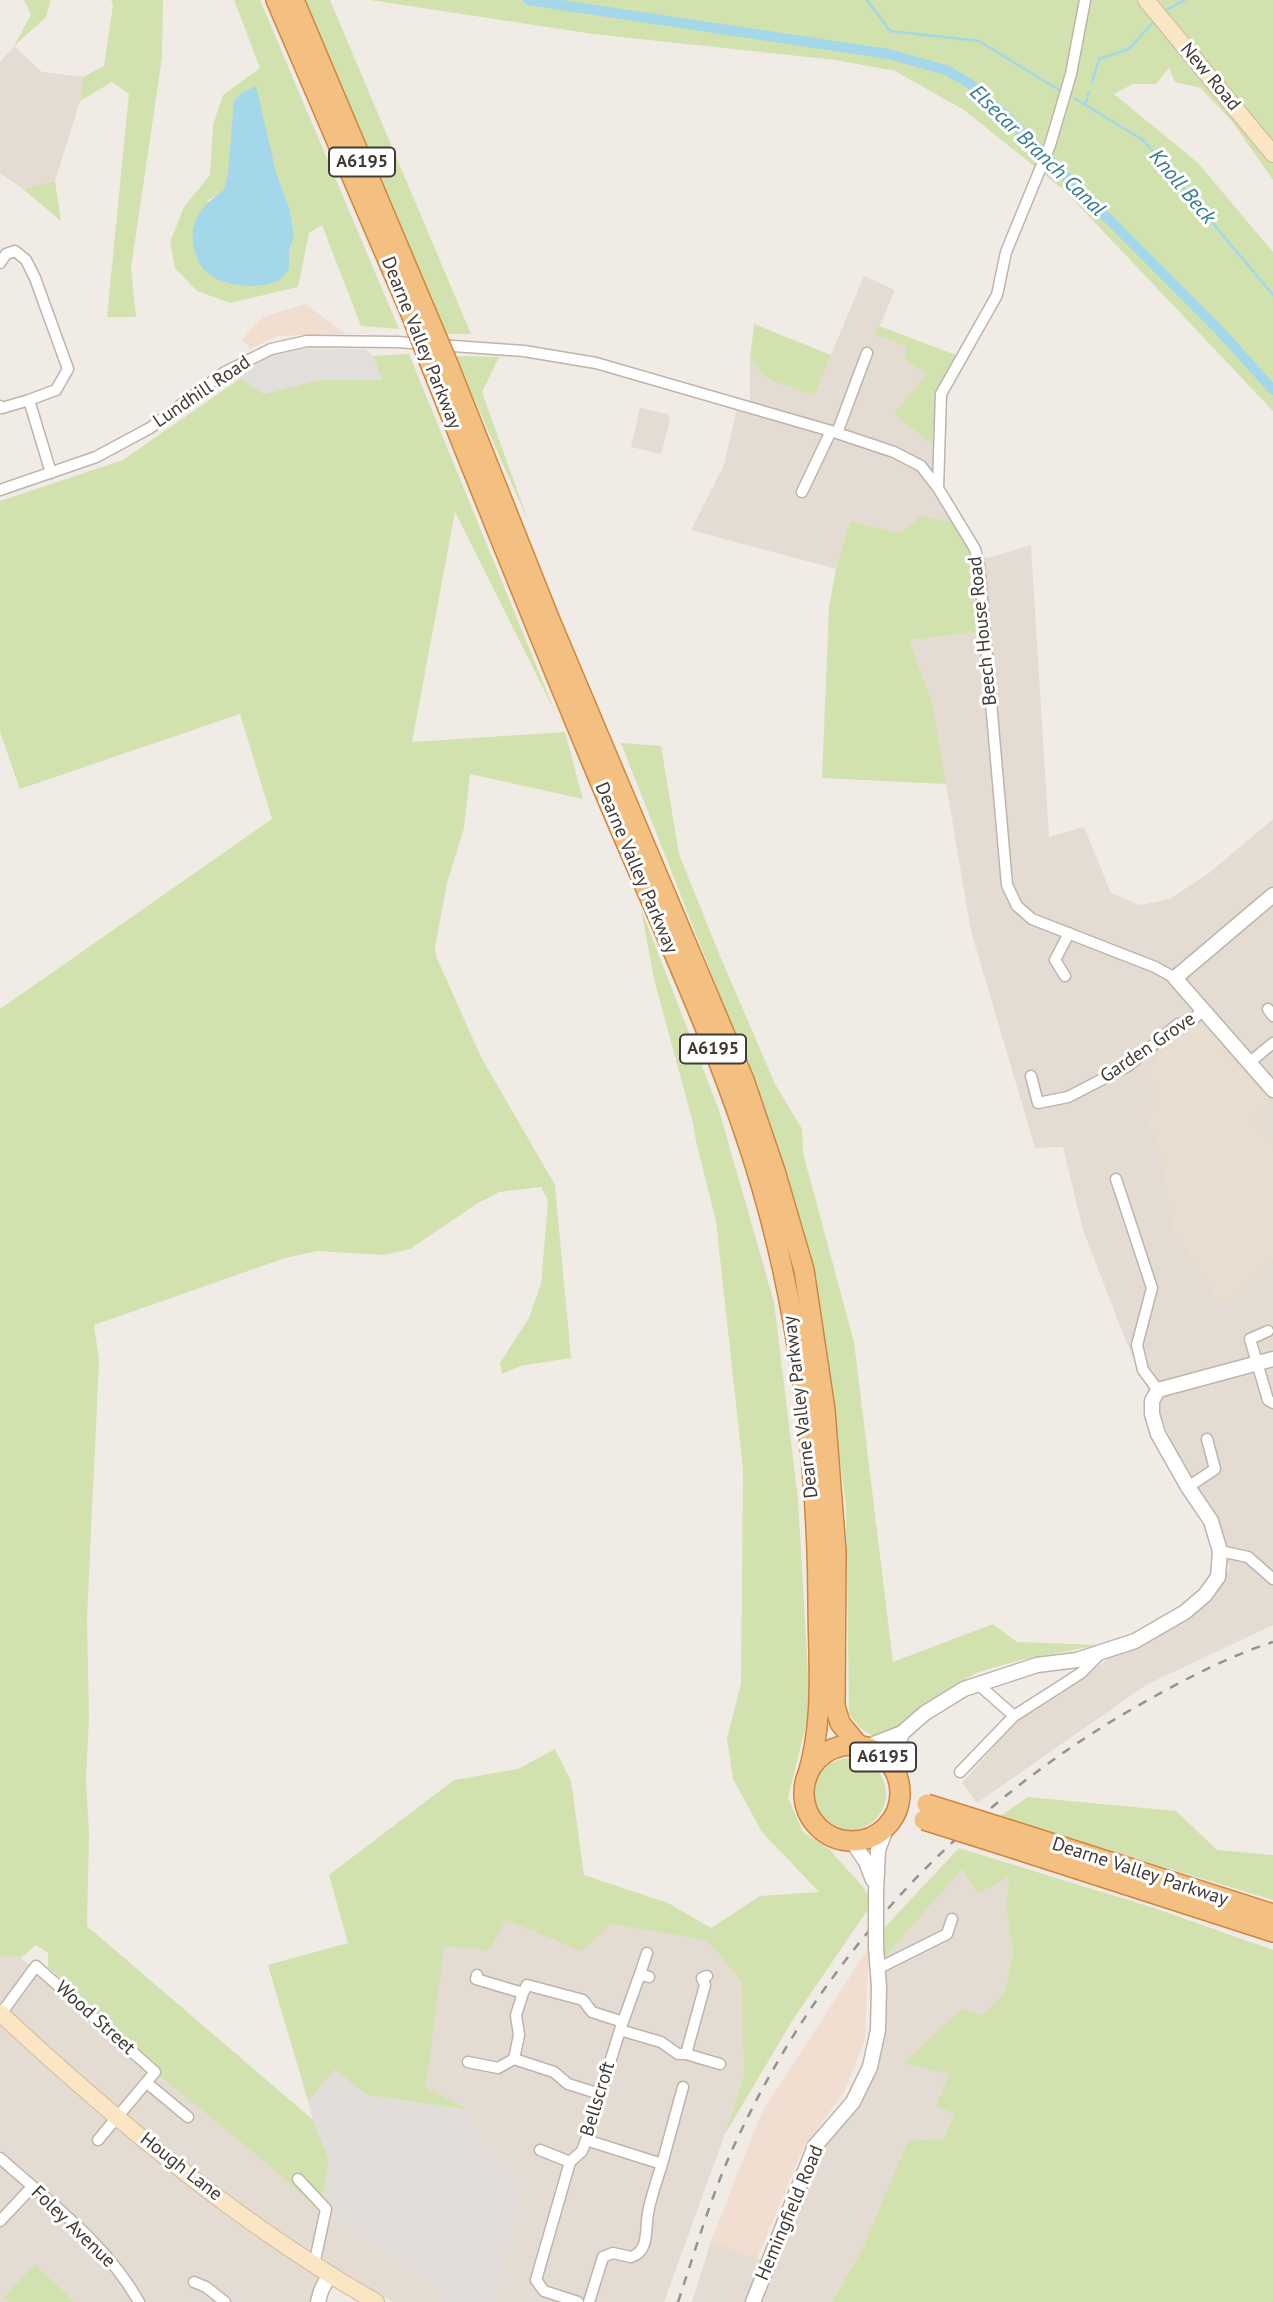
<!DOCTYPE html>
<html>
<head>
<meta charset="utf-8">
<style>
  body { margin:0 }
  canvas { display:block; background:#f0ebe4 }
</style>
</head>
<body>
<canvas width="1273" height="2302"></canvas>
<script>
const c = document.querySelector('canvas').getContext('2d');
c.lineJoin = 'round';
function paint(path, color) { c.fillStyle = color; c.fill(path, 'evenodd'); }
function strokePath(path, color, width, dash) { c.strokeStyle = color; c.lineWidth = width; c.lineCap = dash ? 'butt' : 'round'; c.setLineDash(dash || []); c.stroke(path); }
function label(font, color, halo, rows, align = 'center') {
  c.font = font + ' "PT Sans",sans-serif'; c.lineWidth = 6; c.setLineDash([]); c.textBaseline = 'middle'; c.strokeStyle = halo; c.fillStyle = color; for (const [text, x, y, turn = 0] of rows) {
    c.save(); c.translate(x, y); c.rotate((+turn || 0) * Math.PI / 180); c.textAlign = isNaN(turn) ? turn : align; if (halo) c.strokeText(text, 0, 0); c.fillText(text, 0, 0); c.restore();
  }
}
paint(new Path2D(`
  M14 46 42 72 83 77 80 101 55 181 23 189 0 173V62Z
  M864 276 895 290 876 334 909 347 927 373 895 414 933 445 934 490 953 522 900 533 850 521 836 569 691 530 724 465 736 412 750 401V359L768 379 814 395Z
  M640 408 667 414 670 420 661 454 631 447Z
  M1031 545 1049 837 1084 827 1111 893 1140 905 1170 899 1209 873 1273 819V1625L1146 1685 977 1803 962 1783 1014 1724 1111 1657 1200 1610 1230 1568 1125 1339 1083 1230 1063 1147 1035 1148 971 931 932 701 909 640 977 632 970 552 988 558Z
  M962 1868 1009 1875 1006 1908 1013 1953 1004 1994 983 2015 905 2063 972 2079 943 2139 863 2248 832 2302H692L711 2241 777 2266 819 2150 862 2101 877 2061 885 2029V1957Z
  M506 1920 582 1950 612 1924 708 1941 741 1982 744 2075 725 2134 664 2302H494L525 2179 486 2151 470 2110 426 2089 440 1945Z
  M0 1955 21 1958 252 2151 320 2211 443 2292 438 2302H393L323 2263 315 2302H0Z`), '#e4dcd2');
paint(new Path2D(`
  M305 304 346 334 277 336 250 349 242 339 263 317Z
  M869 1947 865 2040 844 2092 802 2151 757 2259 711 2241 762 2112Z`), '#f1ded0');
paint(new Path2D(`
  M335 2070 366 2095 470 2110 486 2151 525 2179 494 2302H438L443 2292 320 2211 329 2160 313 2120 308 2101Z`), '#e2ddd9');
paint(new Path2D(`
  M1198 1025 1205 1027 1270 1101 1251 1118 1273 1145V1261L1221 1307 1173 1229 1159 1151 1144 1113 1160 1097 1137 1069 1141 1066 1148 1067 1157 1060 1158 1052 1182 1031 1190 1030Z`), '#e8ddce');
paint(new Path2D(`
  M24 0H51L46 17 14 46 31 15Z
  M111 0H163L162 58 131 268 136 317H107L129 94 112 82 80 101 83 77 104 66 113 5Z
  M234 0H260L399 329 361 326 322 225 309 233 298 287 230 303 197 291 175 268 170 242 184 207 210 175 213 125 223 95 260 68ZM255 87 276 172 290 210 294 236 289 251V269L207 201 224 191Z
  M301 0H330L471 334H445Z
  M370 0H1273V180L1234 124 1201 88 1175 82 1169 68 1156 84H1133L1114 94 1198 163 1273 252V411L1065 191 964 110 895 71 835 60 593 34Z
  M55 181 61 221 23 189Z
  M754 324 831 355 814 396 768 379 750 359Z
  M879 326 956 355 936 391 933 445 894 414 927 373 904 360 908 347 875 335Z
  M409 354 556 714 455 512 412 742 565 732 583 799 470 774 464 828 447 883 435 948 436 956 481 1057 555 1185 571 1358 520 1366 502 1374 500 1363 529 1318 541 1284 548 1201 541 1187 499 1192 478 1203 410 1249 384 1255 317 1251 285 1258 94 1325 99 1360 87 1619 89 1717 86 1778 89 1834 87 1926 313 2120 329 2160 320 2211 252 2151 139 2059 84 1999 48 1967V1953L36 1945 21 1958 0 1955V1009L272 819 240 714 20 789 0 732V501L123 460 241 378 264 394 318 380H382L373 356Z
  M455 356 499 357 482 392 529 523Z
  M921 516 953 522 970 552 977 632 909 640 932 701 946 784 822 778 829 607 836 569 850 521 900 533Z
  M621 743 661 746 679 854 720 956 775 1084 802 1129 803 1153 854 1342 893 1662 993 1624 1017 1642 1099 1645 1021 1660 978 1672 925 1703 899 1726 872 1736 859 1727 849 1714 846 1505 822 1325 804 1232 760 1097Z
  M641 909 719 1110 774 1302 798 1499 810 1709 788 1798 803 1832 829 1849 864 1888 871 1905 794 2018 725 2134 744 2075 741 1982 708 1941 612 1924 582 1951 506 1920 489 1950 444 1946 426 2088 470 2110 366 2095 335 2070 308 2101 268 1965 348 1943 329 1875 454 1780 518 1769 555 1749 571 1781 584 1875 668 1903 711 1928 760 1896 819 1892 762 1832 733 1779 727 1738 741 1684 743 1469 716 1221 696 1141 693 1123 654 979Z
  M814 1794a36 36 0 1 1 72 0a36 36 0 1 1-72 0Z
  M1028 1797 1176 1811 1217 1850 1273 1855V1900L999 1817Z
  M959 1848 1154 1908 1273 1950V2302H832L863 2248 908 2141 943 2139 955 2114 936 2106 949 2074 904 2063 961 2009 983 2015 1004 1994 1013 1953 1006 1908 1009 1876 978 1894 962 1869 885 1957 884 1928Z
  M35 2264 74 2302H9L4 2297Z`), '#d2e2af');
paint(new Path2D(`
  M299 349H365L373 356 382 380H318L264 394 241 378 236 371 269 355Z`), '#e1dedc');
paint(new Path2D(`
  M256 86 276 172 290 210 294 236 289 251V269C286 273 282 279 278 281 260 289 226 287 210 275 201 269 196 258 194 248 188 221 203 205 224 190L228 174 234 101 241 93Z`), '#a4d7e9');
strokePath(new Path2D(`
  M867 0 890 31 979 41 1059 90
  M1163 12 1185 0
  M1092 82 1099 59 1129 49 1156 19
  M1074 98 1143 140 1273 295
  M1085 105 1089 92`), '#a4d7e9', 2.5);
strokePath(new Path2D(`
  M528 0 888 54 946 70 969 83 1009 119 1220 331 1273 390`), '#a4d7e9', 10);
const minor = new Path2D(`
  M0 263 6 254 15 251 26 260 35 278 68 369 56 390 29 400 51 473
  M0 406 2 408 29 400
  M837 433 867 353
  M938 488 941 394 997 295 1006 252 1050 145 1071 74 1085 0
  M0 490 96 457 150 428 225 372 271 349 307 341 397 342 524 351 596 363 831 431 894 452 921 466 938 488 975 549 979 565 1007 885 1017 906 1032 919 1155 967 1175 978
  M802 492 831 431
  M1065 976 1055 960 1069 933
  M1268 1009 1273 1016
  M1250 1062 1273 1043
  M1031 1076 1038 1103 1068 1097 1128 1066 1178 1024 1190 1022 1203 1010
  M1116 1179 1152 1288 1137 1345 1143 1370 1158 1390
  M1268 1331 1250 1339 1268 1400 1273 1403
  M1188 1487 1215 1469 1207 1439
  M1220 1551 1248 1557 1273 1579
  M979 1685 1014 1716
  M960 1772 1014 1716 1081 1673 1101 1653
  M877 1969 947 1934 952 1919
  M640 1974 647 1953
  M477 1975 476 1979 523 1993 516 2015 519 2035 514 2059
  M707 1976 702 1978 705 1985 686 2054 720 2064
  M523 1993 527 1985 583 2000 592 2012 623 2022
  M0 2015 36 1966 155 2072 98 2140
  M620 2030 661 2042 678 2054H686
  M514 2059 554 2072 568 2084 600 2094
  M468 2062 498 2068 514 2059
  M147 2083 188 2117
  M586 2140 662 2164 683 2087
  M540 2150 570 2162
  M0 2158C49 2202 106 2243 139 2302
  M298 2179 326 2209 314 2265
  M0 2221 32 2187
  M194 2282 206 2287 225 2302
  M544 2291 536 2280 570 2162 582 2151 586 2140 620 2030 640 1974 649 1977
  M544 2291 578 2302
  M589 2302 603 2257 613 2253 631 2257C650 2251 645 2228 648 2213 651 2197 657 2180 662 2164`);
const tertiary = new Path2D(`
  M1273 895 1175 978 1273 1090
  M866 1747 902 1733 925 1713 964 1689 1037 1665 1077 1660 1135 1641 1185 1612 1205 1595 1218 1577 1220 1551 1211 1521 1188 1487 1158 1434 1152 1414V1401L1158 1390 1273 1359
  M894 1771V1758L902 1733
  M852 1841 866 1862 873 1880
  M876 1892 878 1850 887 1826
  M318 2302 321 2291 329 2275
  M753 2302 815 2146 853 2102 870 2067 878 2030 879 1987 876 1947`);
const secondary = new Path2D(`
  M1146 0 1273 154
  M0 2013C115 2120 239 2224 376 2302`);
const trunk = new Path2D(`
  M276 0 411 314
  M294 0 426 312
  M430 363C487 506 544 649 604 791 656 915 715 1037 755 1165 798 1302 817 1455 818 1599 818 1658 825 1720 807 1777
  M448 364 549 618 744 1080 775 1171 804 1270 825 1410 836 1551 835 1706 840 1723 859 1746
  M804 1793a48 48 0 1 1 96 0a48 48 0 1 1-96 0Z
  M1013 1831 1273 1914
  M1003 1845 1273 1932`);
strokePath(minor, '#beb4aa', 13);
strokePath(tertiary, '#beb4aa', 17);
strokePath(secondary, '#d0b999', 18);
strokePath(trunk, '#d0853e', 22);
strokePath(minor, '#fff', 10);
strokePath(tertiary, '#fff', 14);
strokePath(secondary, '#fae5c4', 16);
strokePath(trunk, '#f4c082', 19);
strokePath(new Path2D(`
  M678 2302C697 2245 714 2186 740 2133 828 1948 970 1799 1148 1700 1188 1678 1229 1656 1273 1642`), '#939393', 2.5, [9, 9]);
const tertiaryBridge = new Path2D(`
  M876 1892V1947`);
const trunkBridge = new Path2D(`
  M426 312 448 364
  M411 314 430 363
  M927 1804 1013 1831
  M924 1820 1003 1845`);
strokePath(tertiaryBridge, '#beb4aa', 17, []);
strokePath(trunkBridge, '#d0853e', 22, []);
strokePath(tertiaryBridge, '#fff', 14);
strokePath(trunkBridge, '#f4c082', 19);
for (const [x, y, w] of [
  [362,162,66],
  [713,1049,66],
  [883,1757,66]
]) { const box = new Path2D(); box.roundRect(x - w / 2, y - 14.5, w, 29, 5); c.fillStyle = '#fff'; c.fill(box); strokePath(box, '#423a34', 2); }
label('bold 18px', '#423a34', null, [
  ["A6195",362,162],
  ["A6195",713,1049],
  ["A6195",883,1757]
]);
label('19px', '#423a34', '#fff', [
  ["New Road",1210,77,50],
  ["Dearne Valley Parkway",421,343,68],
  ["Lundhill Road",202,392,-34],
  ["Beech House Road",983,631,-96],
  ["Dearne Valley Parkway",636,868,67],
  ["Garden Grove",1148,1048,-34],
  ["Dearne Valley Parkway",801,1407,-97],
  ["Dearne Valley Parkway",1140,1872,18],
  ["Wood Street",95,2018,42],
  ["Bellscroft",598,2099,-73],
  ["Hough Lane",181,2167,38],
  ["Hemingfield Road",790,2213,-67],
  ["Foley Avenue",73,2227,44]
]);
label('italic 21px', '#337a95', '#fff', [
  ["Elsecar Branch Canal",1037,151,44],
  ["Knoll Beck",1182,187,50]
]);
</script>
</body>
</html>
